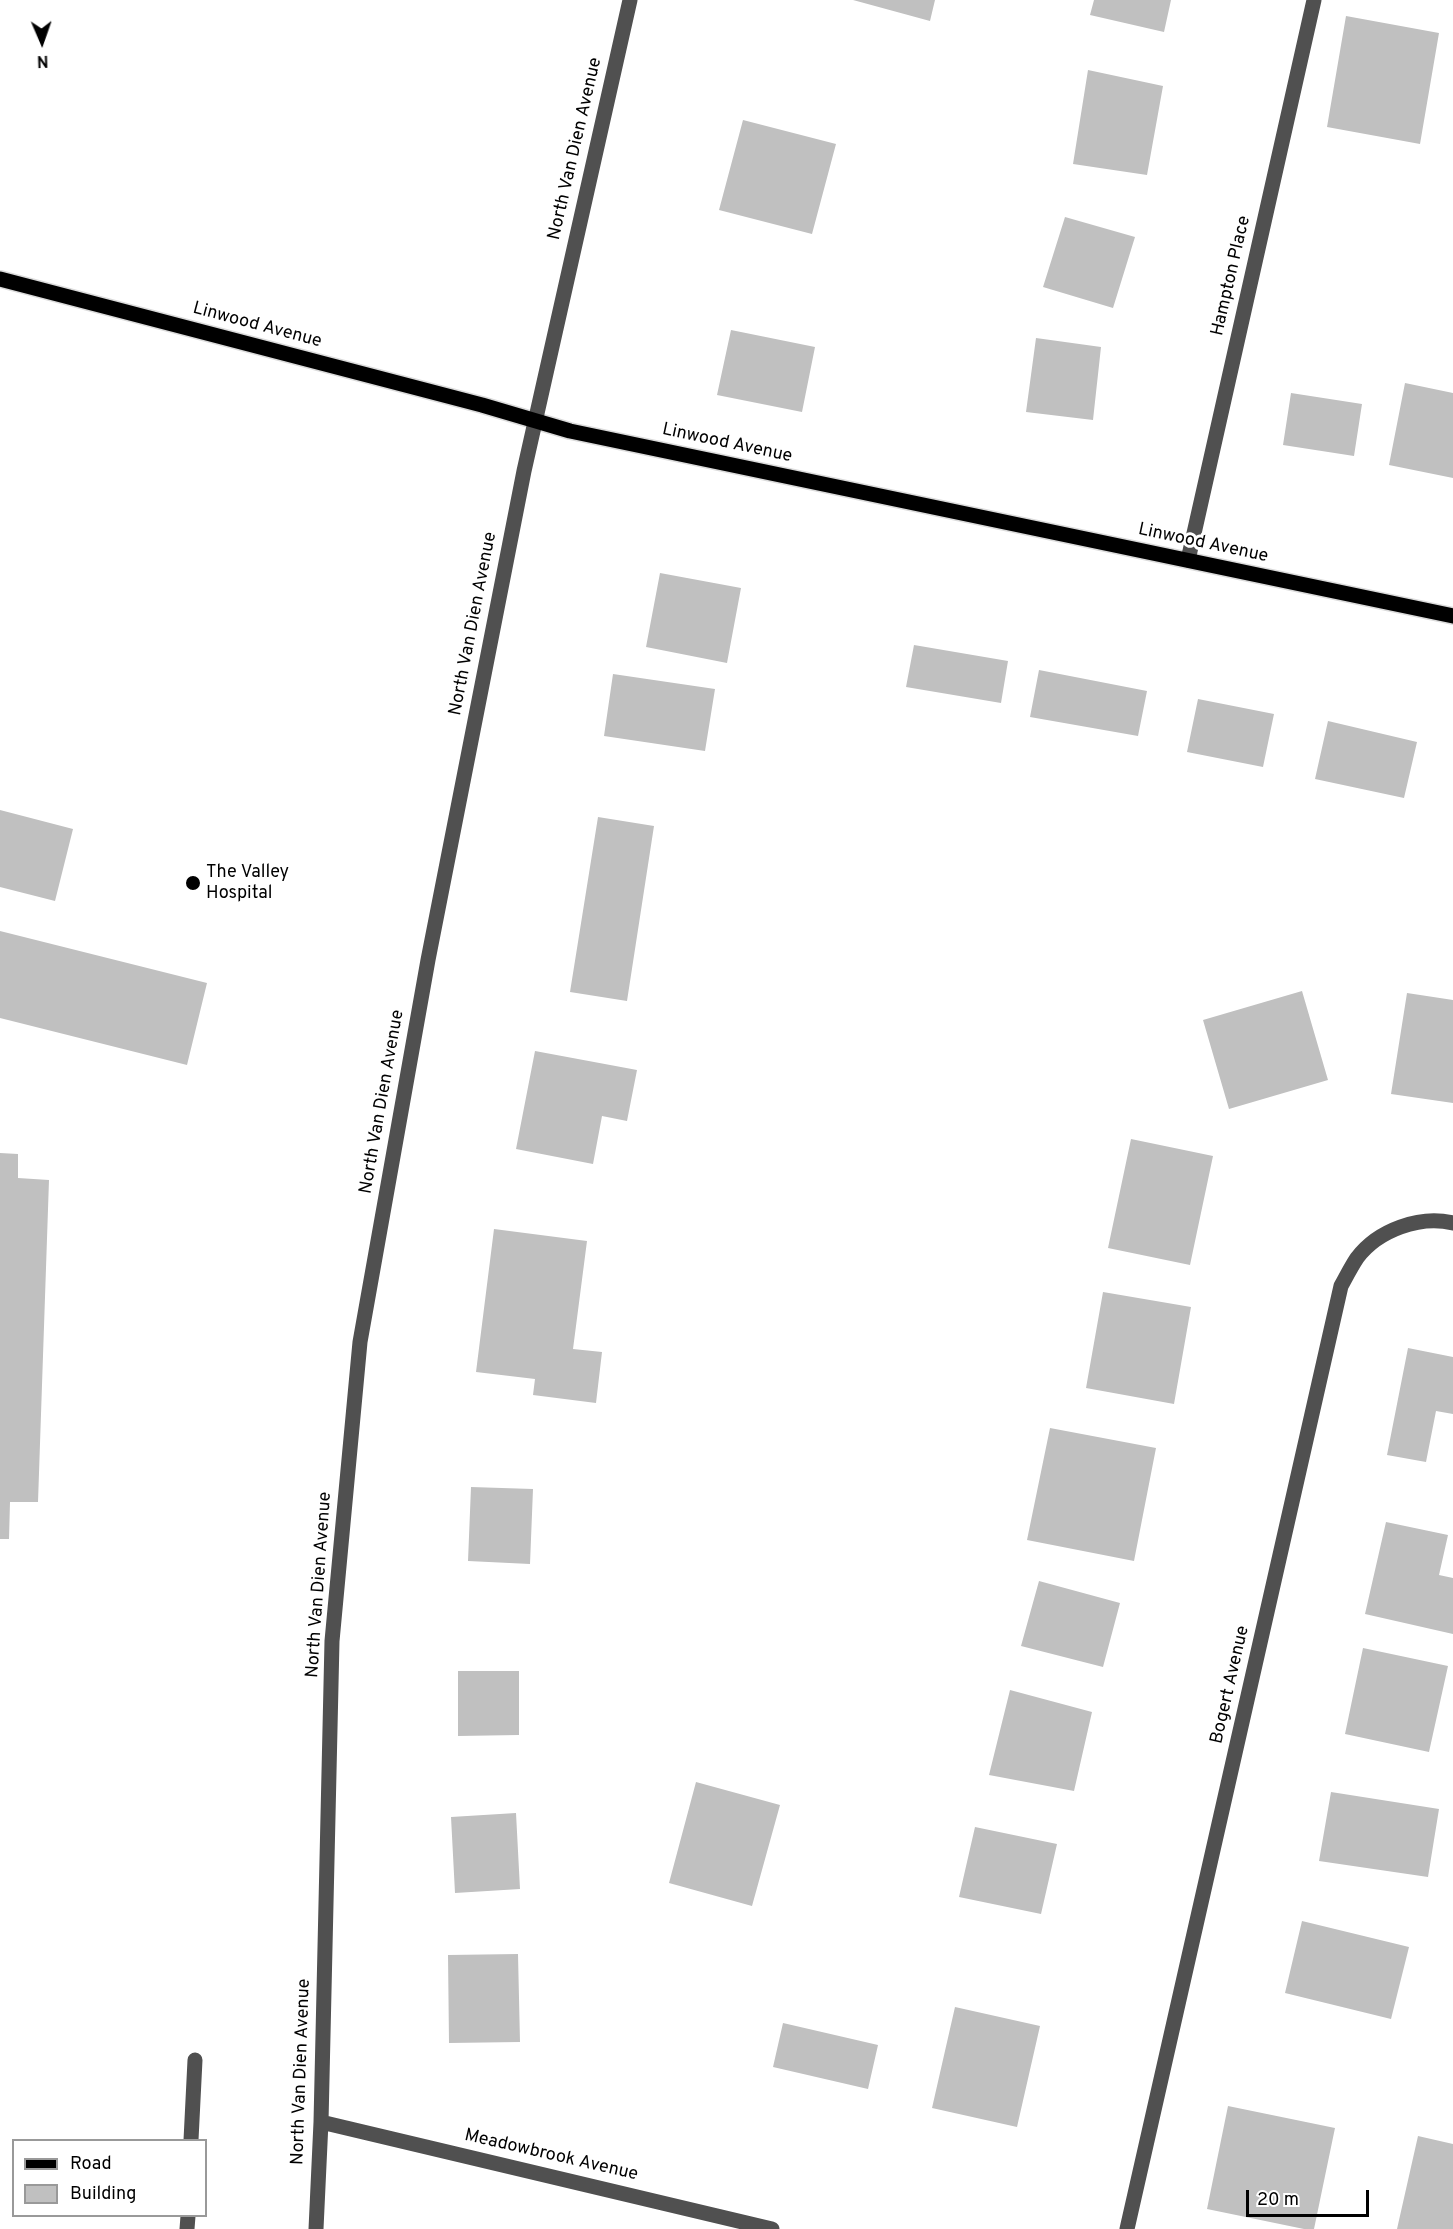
<!DOCTYPE html>
<html>
<head>
<meta charset="utf-8">
<style>
  body { margin:0 }
  #map { position:relative; width:1453px; height:2229px; overflow:hidden; background:#fff; font-family:Overpass,sans-serif }
  canvas { display:block }
  .legend { position:absolute; left:12px; top:2139px; width:195px; height:78px; box-sizing:border-box; background:#fff; border:2px solid #999; margin:0; padding:8px 10px; list-style:none; font-size:18px; color:#000 }
  .legend li { display:flex; align-items:center; gap:12px; height:30px }
  .legend b { width:30px; border:2px solid #999 }
  .north { position:absolute; left:12px; top:12px; width:60px; height:60px; -webkit-text-stroke:4px #fff; paint-order:stroke; rotate:178deg; font-size:16px; font-weight:700; line-height:24px; text-align:center; color:#000 }
  .north::after { content:''; display:block; margin:auto; width:21px; height:27px; background:#000; clip-path:polygon(50% 0,100% 100%,50% 72%,0 100%) }
  .scale { position:absolute; left:1246px; top:2190px; width:123px; height:27px; box-sizing:border-box; border:3px solid #000; border-top:0; padding-left:8px; font-size:18px; line-height:21px; white-space:nowrap; color:#000; -webkit-text-stroke:4px #fff; paint-order:stroke }
</style>
</head>
<body>
<div id="map">
<canvas width="1453" height="2229"></canvas>
<ul class="legend">
<li><b style="height:8px;background:#000"></b>Road</li>
<li><b style="height:16px;background:#c0c0c0"></b>Building</li>
</ul>
<div class="north">N</div>
<div class="scale">20 m</div>
</div>
<script>
const c = document.querySelector('canvas').getContext('2d');
c.lineJoin = 'round';
function paint(path, color) { c.fillStyle = color; c.fill(path, 'evenodd'); }
function strokePath(path, color, width, dash) { c.strokeStyle = color; c.lineWidth = width; c.lineCap = dash ? 'butt' : 'round'; c.setLineDash(dash || []); c.stroke(path); }
function label(font, color, halo, rows, align = 'center') {
  c.font = font + ' Overpass,sans-serif'; c.lineWidth = 6; c.setLineDash([]); c.textBaseline = 'middle'; c.strokeStyle = halo; c.fillStyle = color; for (const [text, x, y, turn = 0] of rows) {
    c.save(); c.translate(x, y); c.rotate((+turn || 0) * Math.PI / 180); c.textAlign = isNaN(turn) ? turn : align; if (halo) c.strokeText(text, 0, 0); c.fillText(text, 0, 0); c.restore();
  }
}
paint(new Path2D(`
  M853 0H935L930 21Z
  M1094 0H1171L1164 32 1090 15Z
  M1346 16 1439 33 1420 144 1327 127Z
  M1088 70 1163 86 1147 175 1073 164Z
  M743 120 836 144 812 234 719 210Z
  M1065 217 1135 237 1113 308 1043 287Z
  M731 330 815 347 802 412 717 395Z
  M1036 338 1101 347 1093 420 1026 412Z
  M1405 383 1453 393V478L1389 465Z
  M1291 393 1362 404 1354 456 1283 445Z
  M660 573 741 588 727 663 646 647Z
  M914 645 1008 661 1001 703 906 687Z
  M1039 670 1147 691 1138 736 1030 717Z
  M613 674 715 689 705 751 604 736Z
  M1198 699 1274 714 1263 767 1187 752Z
  M1328 721 1417 742 1404 798 1315 779Z
  M0 810 73 829 55 901 0 887Z
  M598 817 654 826 627 1001 570 992Z
  M0 931 207 983 187 1065 0 1018Z
  M1302 991 1328 1080 1229 1109 1203 1020Z
  M1407 993 1453 1000V1103L1391 1094Z
  M535 1051 637 1070 627 1121 602 1116 593 1164 516 1149Z
  M1131 1139 1213 1156 1190 1265 1108 1248Z
  M0 1153 18 1154V1178L49 1180 38 1502H10L9 1539H0Z
  M494 1229 587 1241 573 1349 602 1352 596 1403 533 1395 535 1379 476 1372Z
  M1103 1292 1191 1307 1174 1404 1086 1388Z
  M1408 1348 1453 1357V1414L1436 1411 1426 1462 1387 1455Z
  M1050 1428 1156 1448 1134 1561 1027 1540Z
  M471 1487 533 1489 530 1564 468 1561Z
  M1386 1522 1448 1535 1439 1575 1453 1578V1634L1365 1614Z
  M1039 1581 1120 1603 1103 1667 1021 1646Z
  M1363 1648 1448 1666 1429 1752 1345 1734Z
  M458 1671H519V1735L458 1736Z
  M1010 1690 1092 1712 1074 1791 989 1775Z
  M696 1782 780 1805 752 1906 669 1883Z
  M1331 1792 1439 1809 1428 1877 1319 1861Z
  M516 1813 520 1889 455 1893 451 1817Z
  M975 1827 1057 1844 1041 1914 959 1897Z
  M1302 1921 1409 1947 1391 2019 1285 1993Z
  M518 1954 520 2042 449 2043 448 1955Z
  M955 2007 1040 2026 1017 2127 932 2108Z
  M783 2023 878 2045 868 2089 773 2067Z
  M1228 2106 1335 2128 1314 2229H1304L1207 2209Z
  M1418 2136 1453 2144V2229H1397Z`), '#c0c0c0');
const major = new Path2D(`
  M0 279 482 405 570 431 1453 616`);
strokePath(major, '#dbdbdb', 18);
strokePath(new Path2D(`
  M1188 560 1314 0
  M321 2122 772 2229
  M191 2140 195 2060
  M187 2229 188 2216
  M316 2229 321 2122 332 1641 360 1342 428 960 524 471 630 0
  M1127 2229 1341 1286C1346 1277 1351 1267 1357 1258 1378 1230 1420 1215 1453 1223`), '#505050', 15);
strokePath(major, '#000', 15);
for (const [x, y, r, color] of [
  [193,883,8,"#000"]
]) { const dot = new Path2D(); dot.arc(x, y, r, 0, 2 * Math.PI); c.fillStyle = color; c.fill(dot); strokePath(dot, '#fff', 2); }
label('18px', '#000', '#fff', [
  ["North Van Dien Avenue",576,149,-77],
  ["Hampton Place",1232,276,-77],
  ["Linwood Avenue",257,326,15],
  ["Linwood Avenue",727,444,12],
  ["Linwood Avenue",1203,544,12],
  ["North Van Dien Avenue",474,624,-79],
  ["North Van Dien Avenue",383,1102,-80],
  ["North Van Dien Avenue",320,1585,-86],
  ["Bogert Avenue",1231,1685,-77],
  ["North Van Dien Avenue",302,2072,-88],
  ["Meadowbrook Avenue",551,2156,13]
]);
label('18px', '#000', '#fff', [
  ["The Valley",206,873],
  ["Hospital",206,894]
], 'left');
</script>
</body>
</html>
